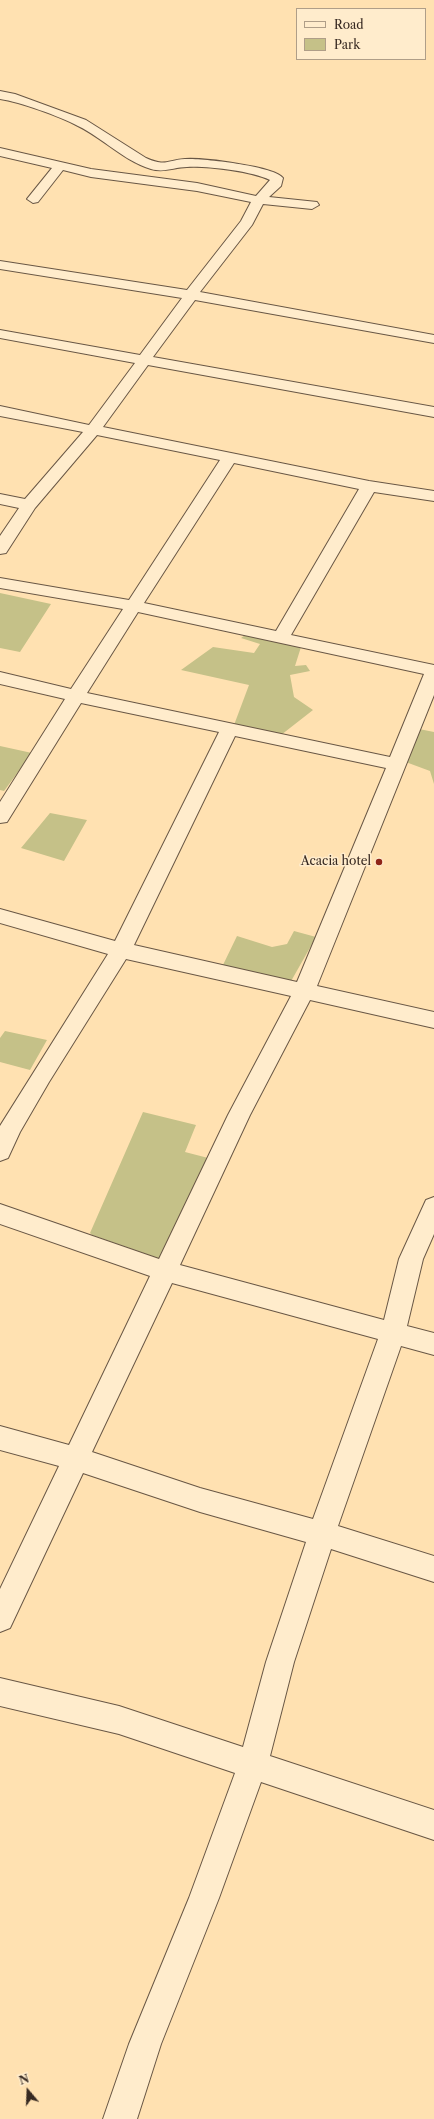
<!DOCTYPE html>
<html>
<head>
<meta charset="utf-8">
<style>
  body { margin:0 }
  #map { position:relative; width:434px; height:2119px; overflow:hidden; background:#ffe1b1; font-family:"Libre Caslon Text",serif }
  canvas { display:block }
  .legend { position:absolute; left:296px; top:8px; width:130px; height:52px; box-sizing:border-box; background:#ffeccc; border:1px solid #af9e88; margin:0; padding:5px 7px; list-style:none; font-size:12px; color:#372921 }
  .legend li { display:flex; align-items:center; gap:8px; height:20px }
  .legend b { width:20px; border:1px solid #af9e88 }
  .north { position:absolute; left:8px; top:2071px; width:40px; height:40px; -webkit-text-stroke:3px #ffeccc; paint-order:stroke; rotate:341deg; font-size:11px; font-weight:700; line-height:16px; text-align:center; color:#372921 }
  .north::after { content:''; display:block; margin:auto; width:14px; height:18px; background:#372921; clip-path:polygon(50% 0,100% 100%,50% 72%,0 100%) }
</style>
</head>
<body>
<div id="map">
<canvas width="434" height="2119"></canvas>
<ul class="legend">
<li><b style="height:5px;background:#ffeccc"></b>Road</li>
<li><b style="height:11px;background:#c5c188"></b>Park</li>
</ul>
<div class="north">N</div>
</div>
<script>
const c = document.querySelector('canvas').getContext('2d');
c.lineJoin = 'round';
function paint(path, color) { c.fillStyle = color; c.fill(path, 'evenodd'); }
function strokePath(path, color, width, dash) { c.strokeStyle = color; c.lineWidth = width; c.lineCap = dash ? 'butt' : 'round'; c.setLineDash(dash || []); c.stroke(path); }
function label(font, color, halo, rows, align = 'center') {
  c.font = font + ' "Libre Caslon Text",serif'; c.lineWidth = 3; c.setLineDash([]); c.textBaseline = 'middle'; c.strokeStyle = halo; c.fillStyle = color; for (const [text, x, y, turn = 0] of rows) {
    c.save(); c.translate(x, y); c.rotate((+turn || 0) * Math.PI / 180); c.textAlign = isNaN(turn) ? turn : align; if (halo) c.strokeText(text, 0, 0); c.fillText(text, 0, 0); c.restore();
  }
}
paint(new Path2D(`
  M0 593 51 604 20 652 0 648Z
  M248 633 301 647 295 666 306 665 310 671 290 675 294 697 313 710 281 735 234 725 249 685 181 670 213 647 254 653 260 644 241 638Z
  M419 729 434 732V784L430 771 403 761Z
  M0 746 32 753 4 791 0 790Z
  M50 813 87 820 64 861 21 848Z
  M294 931 316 937 290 983 222 967 237 936 272 947 287 944Z
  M5 1031 47 1040 30 1070 0 1062V1038Z
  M143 1112 196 1125 185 1152 212 1159 166 1261 92 1235 90 1233Z`), '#c5c188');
const minor = new Path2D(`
  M0 91 15 94 86 120 146 158C166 167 167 160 185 159 201 158 275 166 283 178L281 186 269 197 317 202 319 205 312 209 263 204 252 225 200 292 434 335V343L195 300 153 357 434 407V417L148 365 103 427 369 481 434 491V501L374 492 291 635 434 665V695L317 986 434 1012V1028L310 1000 250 1115 180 1265 384 1320 399 1259 426 1200 434 1197V1234L423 1259 407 1326 434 1333V1355L401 1346 338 1526 434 1556V1582L331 1549 294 1662 270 1756 434 1810V1840L261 1782 219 1898 161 2044 137 2119H103L129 2044 189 1898 235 1773 119 1734 0 1706V1678L119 1706 243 1747 266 1662 306 1542 200 1512 83 1473 10 1628 0 1632V1589L59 1466 0 1450V1426L69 1445 150 1276 0 1224V1204L159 1259 228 1115 291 996 126 959 49 1082 20 1132 8 1158 0 1161V1126L108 954 0 923V909L115 941 219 732 81 703 7 822 0 823V802L65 699 0 684V672L71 689 123 609 0 588V578L129 600 220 460 97 435 35 508 6 553 0 554V536L19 508 0 504V494L25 499 83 432 0 416V406L89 425 135 363 0 338V330L140 355 182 298 0 269V261L187 290 241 221 251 202 197 191 91 177 63 170 38 202 33 203 27 199 52 168 0 156V148L91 169 197 183 256 196 270 180C250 171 209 166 187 167 174 167 165 173 151 169 124 161 103 138 78 126 59 116 20 102 0 99ZM234 463 359 489 276 631 144 603ZM138 612 424 674 390 757 87 693ZM235 736 386 768 297 982 134 945ZM172 1283 378 1339 313 1519 200 1488 92 1452Z`);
strokePath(minor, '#695745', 2);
paint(minor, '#ffeccc');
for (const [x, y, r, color] of [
  [379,862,4,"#8f2418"]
]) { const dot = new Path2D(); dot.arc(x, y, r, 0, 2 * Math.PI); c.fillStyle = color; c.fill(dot); strokePath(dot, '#ffeccc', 1.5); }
label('12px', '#372921', '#ffeccc', [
  ["Acacia hotel",371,862]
], 'right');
</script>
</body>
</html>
